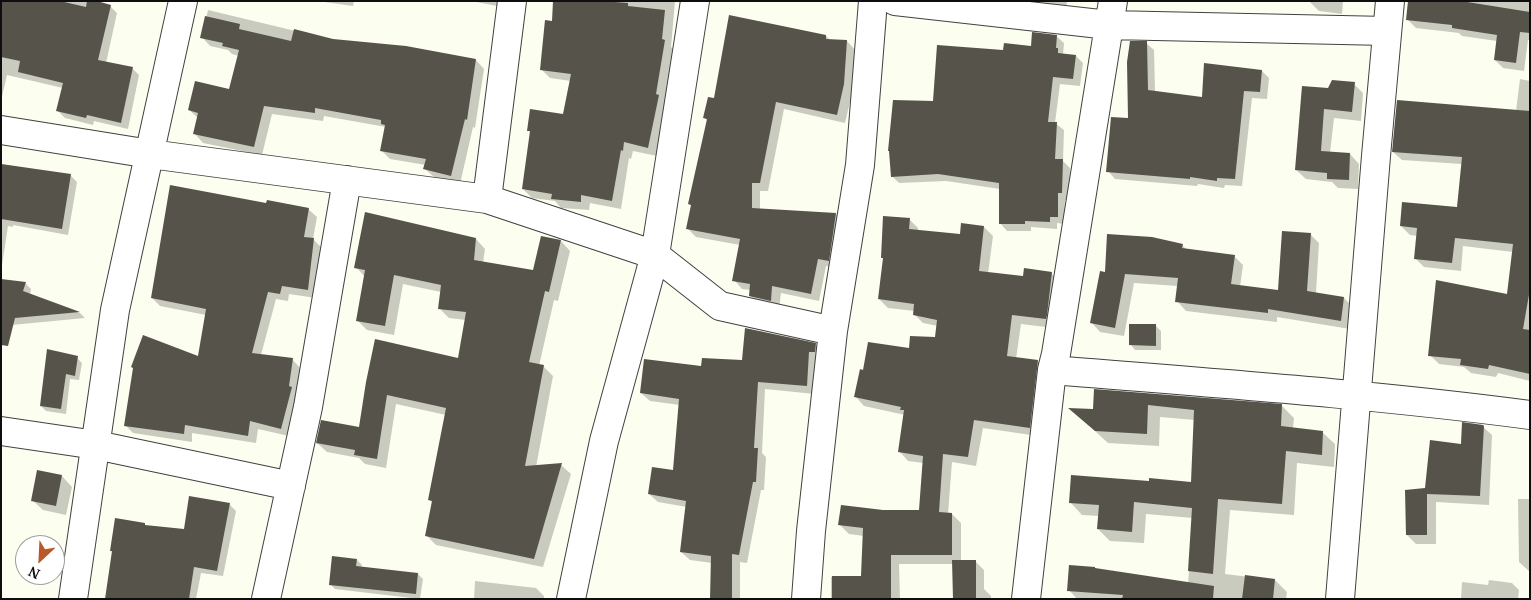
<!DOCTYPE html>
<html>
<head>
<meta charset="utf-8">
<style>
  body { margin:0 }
  #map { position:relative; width:1531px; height:600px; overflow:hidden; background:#fcfeef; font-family:"PT Serif",serif }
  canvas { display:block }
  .frame { position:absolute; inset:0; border:2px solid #0e0e0e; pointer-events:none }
  .north { position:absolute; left:15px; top:535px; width:50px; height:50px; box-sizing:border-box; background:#fff; border:1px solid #9f9f9f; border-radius:50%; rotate:205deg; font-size:14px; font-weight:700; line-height:20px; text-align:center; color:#0e0e0e }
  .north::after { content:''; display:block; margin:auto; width:18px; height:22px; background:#b8582b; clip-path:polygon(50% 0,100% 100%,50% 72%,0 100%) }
</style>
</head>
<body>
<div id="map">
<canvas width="1531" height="600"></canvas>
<div class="frame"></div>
<div class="north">N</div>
</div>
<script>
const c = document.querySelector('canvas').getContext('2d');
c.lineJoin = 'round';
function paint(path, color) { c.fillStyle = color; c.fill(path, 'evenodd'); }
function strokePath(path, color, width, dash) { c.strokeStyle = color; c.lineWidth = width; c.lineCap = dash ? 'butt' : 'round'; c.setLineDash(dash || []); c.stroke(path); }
paint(new Path2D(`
  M1 1H92L110 6 117 13 106 63 132 68 139 75 128 129 94 121 93 125 65 118 58 111 63 88 7 75 1 101Z
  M317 1H354L353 6Z
  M471 1H498L497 6Z
  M555 1H675L671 47 674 50 665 102 667 105 657 156 633 151 631 159 629 158 621 209 590 203 589 210 561 208 555 201 532 198 523 189 531 133 528 130 564 115 571 81 550 78 541 69 554 22Z
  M1025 1H1067L1066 11 1027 3Z
  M1309 1H1343L1342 14 1319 11Z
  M1409 1H1530V40H1528L1524 71 1503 68 1495 60 1497 41 1462 36 1459 33 1416 28 1408 20Z
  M208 10 333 40 476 60 484 69 475 128 473 127 460 184 434 177 425 169 426 165 390 159 381 150 386 127 324 116 323 121 272 114 262 155 203 143 195 134 198 118 189 110 230 91 239 56 232 54 228 50 210 46 202 37Z
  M826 36 830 40 847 41 855 50 852 93 845 123 784 109 768 191H760V209L836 214 844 223 837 268 826 266 819 301 781 293 779 309 759 304 750 296 751 290 742 289 734 280 740 245 696 237 688 229 692 206 690 204 708 121 705 118 715 100Z
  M1056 36 1064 43 1063 55 1076 56 1083 63 1080 86 1060 84 1055 123 1064 130 1063 161 1070 168 1069 200H1065L1064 224 1057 223V229L1031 227V231H1007L1000 223V189L946 181 899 183 892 176 934 103 1004 51 1033 47Z
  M1146 43 1154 50 1155 92 1203 99 1262 71 1269 78 1267 99 1252 98 1242 186 1225 185 1224 188 1198 184 1197 186 1115 179 1108 171 1129 119Z
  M1520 79 1530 81V381L1498 373 1496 377 1471 373 1464 367 1439 364 1430 355 1508 296 1513 252 1463 246 1461 271 1424 267 1415 258 1418 236 1410 235 1401 226 1459 209 1462 164 1402 160 1393 152 1516 111Z
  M1354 84 1363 93 1361 121 1334 118 1330 153 1350 154 1359 164 1358 189 1338 188 1332 182 1306 179 1296 170 1329 90Z
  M1 164 70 175 77 182 68 235 13 225V227L8 226 1 272Z
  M268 204 308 209 317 217 313 239 322 248 316 298 289 294 288 301 276 299 261 355 292 359 300 368 289 436 258 429 256 443 192 433V442L133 433 125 425 199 357 206 315 160 306 152 298Z
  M909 219 918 228V231L961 235 984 227 993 236 988 274 1024 277 1051 273 1060 282 1054 328 1021 324 1016 359 1038 361 1047 370 1038 436 983 428 976 466 952 462 948 514H952L961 523V561H975L984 570V589L991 596V599H953V564H899L900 599H831V577H863L864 536 849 534 840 525 883 511 920 512 923 463 908 461 900 452 905 415 864 406 856 397 864 371 910 349 936 339 938 326 923 323 914 314 915 311 888 308 879 299 884 260 882 257Z
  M1310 234 1319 243 1316 293 1344 298 1353 307 1350 329 1277 317V322L1186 311 1177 301 1178 286 1134 283 1124 336 1100 332 1091 322 1106 274 1182 245 1187 250 1234 256 1243 265 1240 287 1279 292Z
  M476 239 485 249 483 263 534 271 561 241 570 251 558 301 554 300 539 366 544 367 553 376 536 467 561 465 571 474 543 567 436 545 426 535 433 503 430 500 446 415 396 404 386 468 365 464 359 458 327 452 317 443 360 429 367 382 460 360 466 320 449 318 439 308 441 292 403 284 394 335 367 330 357 320 365 277 356 267Z
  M25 283 31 289 30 295 80 313 85 318 1 326Z
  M1156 326 1161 331V350H1135L1130 344Z
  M815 344 824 353 815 394 765 389 762 453 766 457 764 490H761L747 563 740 562V599H711L712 563 690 560 681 552 687 507 658 502 649 494 674 472 680 405 650 401 641 393 702 367 743 362Z
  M77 358 82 363 79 380 70 379 66 414 46 411 41 406Z
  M1095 390 1282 406 1294 418 1293 428 1322 432 1335 444 1334 467 1297 463 1294 515 1230 510 1225 574 1275 580 1287 592 1286 599H1077L1069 590 1096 570 1188 584 1193 518 1146 514 1144 543 1110 541 1098 529 1099 516 1082 515 1070 502 1150 482 1192 483 1195 420 1160 417 1159 446 1108 443 1071 409 1094 411Z
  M1482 426 1492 435 1489 505 1436 502V544H1416L1407 535 1426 490 1462 446Z
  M62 476 72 487 66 515 43 510 32 500Z
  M1518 499H1530V572L1519 562Z
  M229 504 236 511 223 576 201 573 196 599H106L113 553 111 551 146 527 185 530Z
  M357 560 362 565 361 568 418 574 423 579 420 599 335 589 330 584Z
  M1489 580 1512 583 1519 590 1518 599H1461L1462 582 1488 585Z
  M475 581 536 588 544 596V599H474Z`), '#0003');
paint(new Path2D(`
  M1 1H60L86 7 87 1H97L111 5 98 60 133 67 121 123 87 115 86 118 56 111 63 83 18 72 20 61 1 57Z
  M553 1H602L628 3V6L665 10 662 39 665 40 656 94 659 95 648 148 624 142 623 151 621 150 612 201 581 195V202L551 199 552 194 522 189 530 131H527L530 109 563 114 571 74 540 70 545 20 552 21Z
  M1408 1H1461L1530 12V33L1520 32 1516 63 1494 60 1497 35 1452 28V25L1406 20Z
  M729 15 826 35V39L847 40 844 84 837 115 776 102 760 183H752V208L836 213 829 261 818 259 811 294 772 286 771 301 749 296 750 284 732 281 740 239 686 229 691 205 688 204 707 119 703 118 708 97 714 98Z
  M205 16 240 24 239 29 291 41 294 29 333 39 406 46 476 59 467 120 465 119 451 176 423 169 426 159 380 151 385 125 381 124V120L315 108V113L264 106 254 147 193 134 198 113 188 110 195 81 229 89 239 50 222 46 223 43 200 38Z
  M1032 32 1057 35 1056 48H1058V53L1076 55 1073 79 1053 77 1048 122H1057L1055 159H1063L1062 193H1058V217H1050V222L1025 221V224H999V183L938 174 891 177 889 151H888L893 100 933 101 937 45 1003 50 1004 43 1031 46Z
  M1130 41H1147L1148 90 1202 97 1204 63 1262 70 1260 92 1244 91 1235 179 1217 178V181L1190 177V179L1106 172 1111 117 1128 118 1127 62Z
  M1332 80 1355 82 1352 112 1324 109 1321 151 1350 153 1349 180 1327 179V173L1295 170 1302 86 1328 88Z
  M1397 100 1530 111V289L1523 329 1530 330V374L1489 365 1488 369 1460 365 1461 359 1428 356 1436 280 1507 294 1513 244 1455 238 1452 263 1414 259 1417 228 1400 226 1402 202 1457 207 1462 157 1392 152Z
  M1 164 71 174 62 229 1 219Z
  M170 185 266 203 267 200 309 208 304 237 314 238 308 290 282 286 280 294 268 292 252 353 293 358 289 386 292 387 281 429 250 421 248 436 185 425 184 434 124 426 133 368 131 367 143 335 198 356 206 309 151 298Z
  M365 212 476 238 474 260 533 270 541 236 561 240 549 292 545 291 529 362 544 365 525 466 562 463 534 559 425 536 432 501 428 500 446 408 387 395 377 459 354 455 355 450 316 443 321 420 359 427 366 382 375 339 458 358 466 312 438 309 441 285 394 275 385 326 356 321 365 270 354 268Z
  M883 216 910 218 909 229 960 234 961 223 984 226 979 271 1023 276 1024 268 1052 272 1047 315 1046 319 1012 315 1007 356 1038 360 1030 428 974 420 968 457 943 454 939 512 952 513V555H891V599H832V576H861L863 528 838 525 841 505 883 510H919L923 456 898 452 904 410H900L901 407 854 397 860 369 863 370 868 342 909 348 910 336 935 337 937 320 913 315 914 304 878 299 883 258H881Z
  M1282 231 1311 233 1307 291 1344 297 1341 321 1268 309V313L1175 302 1178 278 1125 274 1115 328 1090 323 1100 271 1105 272 1107 234 1152 237 1183 244 1182 248 1235 255 1231 284 1278 290Z
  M1 279 26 282 23 291 80 312 15 318 8 346 1 345Z
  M1129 324H1156V346L1129 345Z
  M745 328 816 343 815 352H809L807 386 758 382 754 448H758L756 482H753L739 555 732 554V599H710L711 556 680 552 686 501 648 494 652 467 673 470 679 399 640 393 644 359 701 366 702 358 742 360Z
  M47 349 78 356 75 376 66 374 61 409 40 406Z
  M1094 389 1282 404 1281 426 1323 431 1322 455 1286 451 1282 504 1218 499 1213 574 1188 571 1192 508 1134 502 1132 532 1097 529 1099 505 1069 503 1071 475 1149 481V478L1191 482 1194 410 1148 405 1147 434 1095 431 1068 408 1093 409Z
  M1462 422 1483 425 1484 426 1480 496 1427 494V535H1406L1405 490 1425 488 1430 440 1461 444Z
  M37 470 62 475 56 506 31 501Z
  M189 496 230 503 217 571 194 567 189 599H105L112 551H110L115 518 145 523V525L184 529Z
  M332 556 357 559 356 566 418 573 416 594 329 585Z
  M952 560H976V599H953Z
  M1069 565 1095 567V568L1214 586 1213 599H1122L1123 595 1067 591Z
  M1245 575 1275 579 1273 599H1242Z`), '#56534b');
const minor = new Path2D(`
  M895 1 1109 25 1387 31
  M1 130 150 154 487 199 655 255 720 306 833 331
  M487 199 512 1
  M1052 370C1211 383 1371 394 1530 415
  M1 431 96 445 291 486
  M73 599 115 310 183 1
  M266 599 308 407 347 180
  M571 599 604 441 655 255 695 1
  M806 599 811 531 833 331 860 165 873 1
  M1026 599 1052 370 1056 354 1113 1
  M1340 599 1376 156 1390 1`);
strokePath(minor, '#414141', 30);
strokePath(minor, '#fff', 28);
</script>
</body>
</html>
